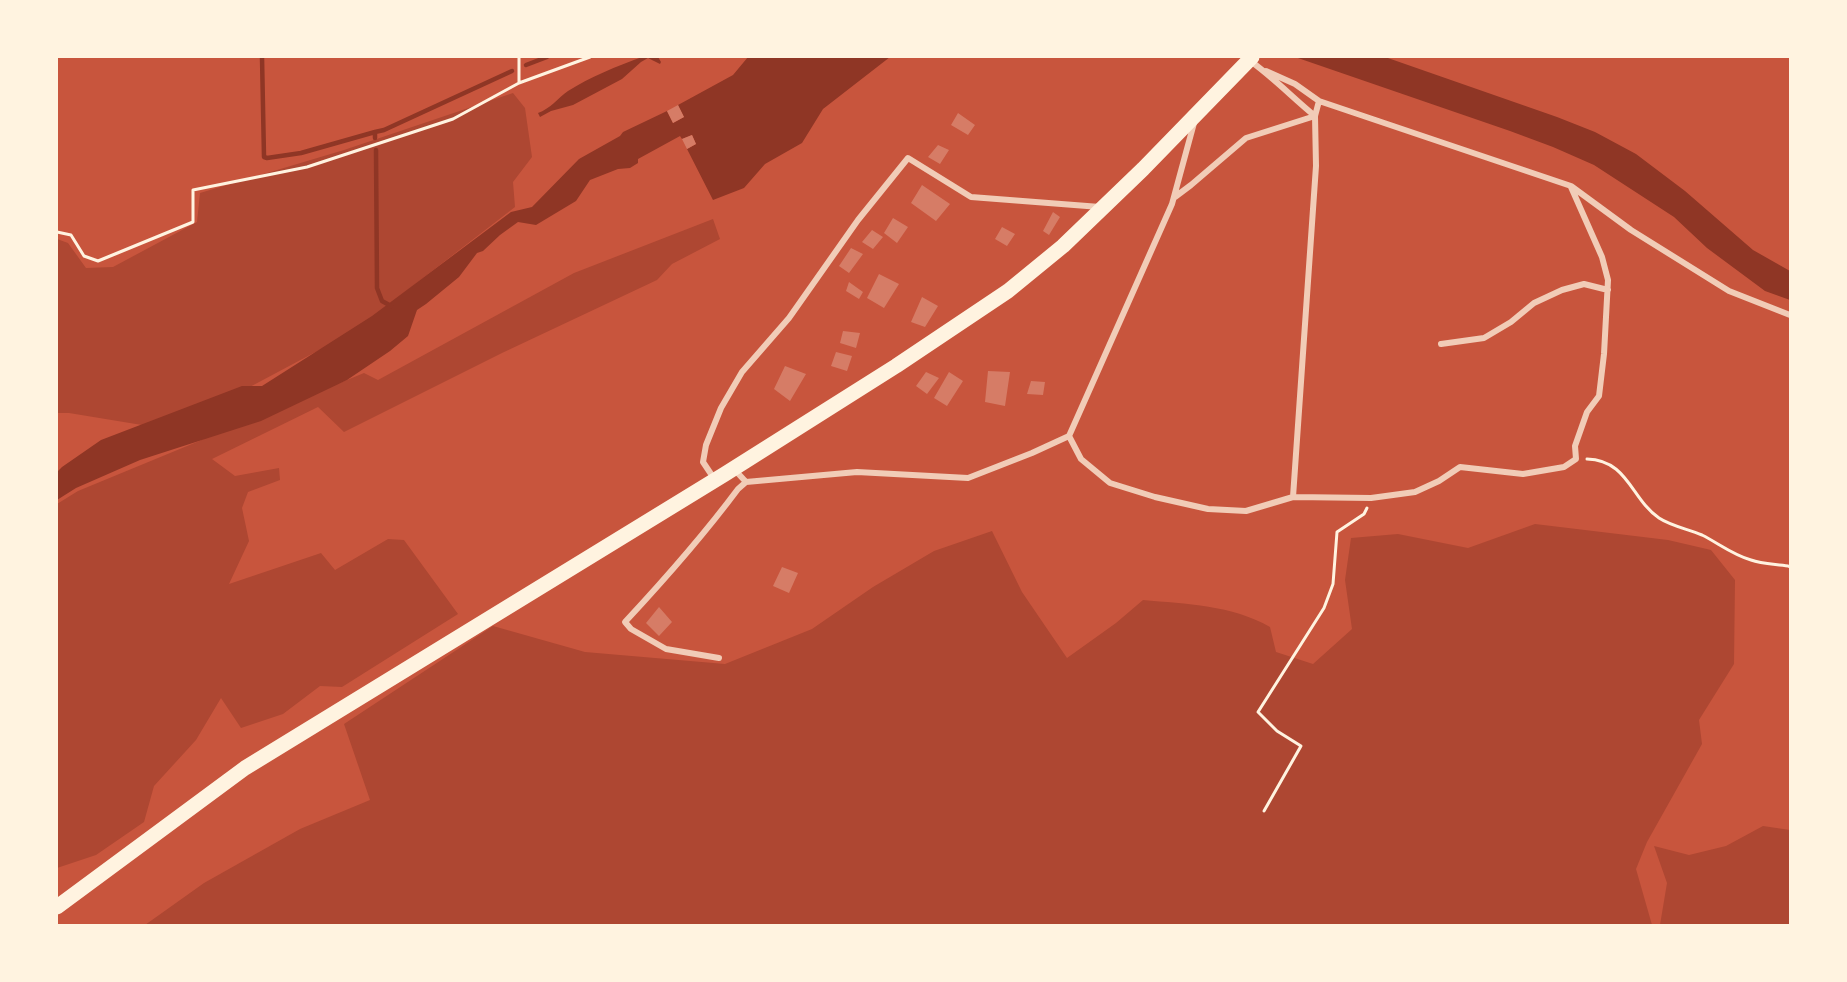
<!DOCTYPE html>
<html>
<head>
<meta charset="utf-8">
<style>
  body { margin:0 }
  #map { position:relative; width:1847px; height:982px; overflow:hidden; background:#c8553d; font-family:Cabin,sans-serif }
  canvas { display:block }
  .frame { position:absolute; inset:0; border:58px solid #fff3e0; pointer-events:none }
</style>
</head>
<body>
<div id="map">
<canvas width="1847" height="982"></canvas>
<div class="frame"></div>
</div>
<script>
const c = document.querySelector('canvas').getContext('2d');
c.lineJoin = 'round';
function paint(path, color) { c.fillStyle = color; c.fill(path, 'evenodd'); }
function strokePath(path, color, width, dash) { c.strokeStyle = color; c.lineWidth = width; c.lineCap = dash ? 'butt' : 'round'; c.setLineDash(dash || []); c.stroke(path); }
paint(new Path2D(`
  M513 93 525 108 532 157 513 182 515 207 353 332 246 389 148 426 69 413H57V239L68 243 86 268 113 267 197 222 200 193 344 150Z
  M713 219 720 239 672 264 657 280 502 353 344 432 318 407 212 459 235 476 279 468 280 480 248 492 242 508 249 541 229 584 321 553 335 570 388 539 404 540 458 614 342 687 320 686 283 714 241 728 221 698 196 740 154 786 144 822 96 855 57 868V504L78 491 364 373 378 380 574 273Z
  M1535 524 1668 540 1711 550 1735 580 1734 664 1699 720 1702 744 1647 842 1636 869 1652 925H145L204 883 300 829 370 800 344 724 493 626 585 652 725 664 812 629 873 587 934 551 992 531 1022 592 1067 658 1116 623 1143 600C1186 604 1232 605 1270 627L1276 652 1313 664 1352 629 1345 580 1351 538 1398 534 1468 548Z
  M1763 826 1790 830V925H1660L1667 883 1654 846 1689 855 1726 846Z`), '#ae4732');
paint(new Path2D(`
  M642 57H658L661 62 660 64 648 58 641 62 622 79 573 105 551 111 540 117 538 113C550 109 558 98 568 91 590 77 617 66 642 57Z
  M748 57H890L823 109 802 143 765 164 744 188 713 200 687 149 696 144 692 135 682 139 680 136 638 159V163L630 168 618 169 590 180 576 201 536 225 518 222 500 235 483 251 477 253 459 277 426 304 417 310 408 336 390 351 347 380 261 421 140 460 76 488 57 500V472L62 467 101 440 242 386H262L372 316 511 212 532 207 579 159 620 136 623 132 667 111 673 123 684 117 678 105 733 75Z
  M1295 57H1385L1557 117 1595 132 1636 154 1685 191 1753 250 1790 271V300L1765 291 1707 248 1674 217 1594 165 1553 147 1510 131Z`), '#8f3625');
strokePath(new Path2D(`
  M262 57 264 157 267 158 301 153 375 132
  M526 65 547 57
  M375 138V132L384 130 512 71
  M376 150 377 288 382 301 391 306`), '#8f3625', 4.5);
paint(new Path2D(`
  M678 105 684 117 673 123 667 111Z
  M958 113 975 125 968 135 951 125Z
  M692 135 696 144 687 149 682 139Z
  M938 145 949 150 940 164 928 157Z
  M922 185 950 204 936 221 911 203Z
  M1053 212 1060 217 1049 235 1043 231Z
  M893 218 908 227 897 243 884 233Z
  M1002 227 1015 234 1007 246 995 239Z
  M872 230 883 237 873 249 862 242Z
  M851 248 863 254 849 273 839 266Z
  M879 274 899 284 884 308 867 298Z
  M849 282 863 292 859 299 846 291Z
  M922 297 938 306 925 327 911 322Z
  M843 331 860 333 856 348 840 343Z
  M836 352 852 356 847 371 831 366Z
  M785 366 806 374 790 401 774 389Z
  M988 371 1010 372 1005 406 985 402Z
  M926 372 939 378 927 394 916 386Z
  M949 372 963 381 947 406 934 398Z
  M1031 381 1045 382 1043 395 1027 394Z
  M782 567 798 573 789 593 773 586Z
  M659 607 672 622 659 636 646 623Z`), '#d67c66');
strokePath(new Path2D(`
  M519 57V83
  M57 232 71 235 84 256 98 261 193 222V190L307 167 453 119 519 83 590 57
  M1587 459C1628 460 1631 499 1659 518 1671 526 1688 529 1702 535 1718 543 1733 555 1751 560 1762 564 1776 564 1788 566L1790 567
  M1264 811 1301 746 1277 731 1258 712 1324 608 1333 584 1337 532 1364 514 1367 508`), '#fff3e0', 3);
strokePath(new Path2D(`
  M1249 60C1273 77 1293 98 1315 116
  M1266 71 1295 84 1319 101
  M1175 197 1191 185 1246 138 1315 116
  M1441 344 1484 338 1511 322 1534 303 1562 290 1584 284 1608 290
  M1069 436 1081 459 1110 483 1155 497 1208 509 1246 511 1293 497 1371 498 1415 492 1439 481 1460 467 1523 474 1564 467 1576 459 1575 446 1587 412 1599 396 1604 354 1608 280 1602 257 1571 187
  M734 469 746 482 857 472 968 478 1032 453 1069 436 1172 204 1194 123
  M715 480 703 462 706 445 721 408 742 372 789 318 858 220 908 158 971 197 1100 207
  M1293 497 1316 166 1315 116 1319 101 1571 186 1631 230 1729 291 1790 315
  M719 658 666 649 631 629 625 622C665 579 703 536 738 489L746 482`), '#f1ccb7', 6);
strokePath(new Path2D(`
  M57 907 245 768 725 474 896 366 1008 291 1063 246 1143 169 1252 57`), '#fff3e0', 15);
</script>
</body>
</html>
